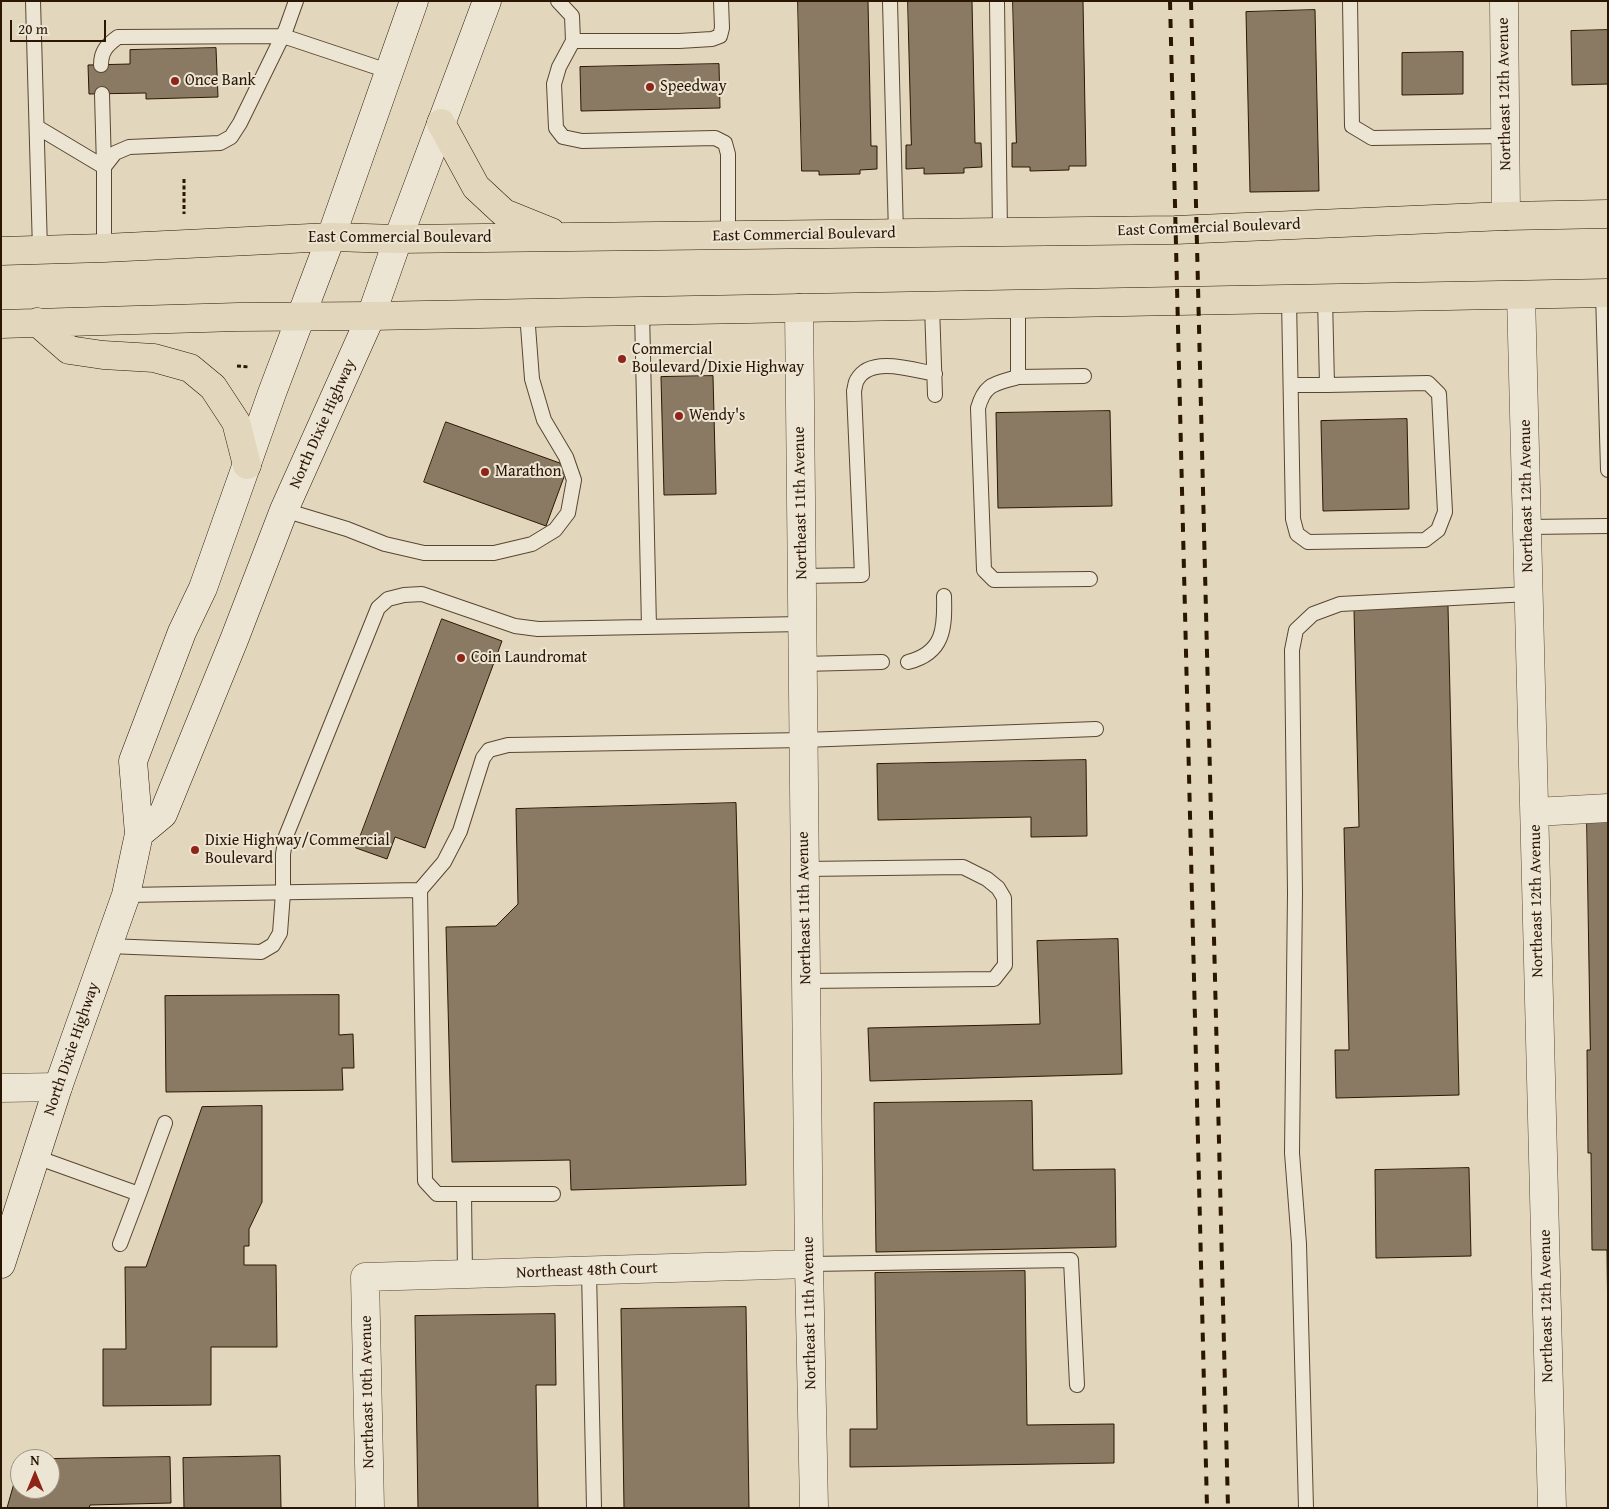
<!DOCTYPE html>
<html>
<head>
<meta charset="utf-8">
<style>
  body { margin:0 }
  #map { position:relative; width:1609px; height:1509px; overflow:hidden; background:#e2d7bc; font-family:"Gentium Book Plus",serif }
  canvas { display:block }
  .frame { position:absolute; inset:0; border:2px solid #2b1603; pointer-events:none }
  .north { position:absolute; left:10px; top:1449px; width:50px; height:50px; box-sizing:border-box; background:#ece5d3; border:1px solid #9f9280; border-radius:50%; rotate:0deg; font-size:14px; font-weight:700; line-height:20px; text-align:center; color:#2b1603 }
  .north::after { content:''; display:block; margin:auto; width:18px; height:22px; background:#8f2418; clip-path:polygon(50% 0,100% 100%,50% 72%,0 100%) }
  .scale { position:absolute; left:10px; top:20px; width:96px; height:22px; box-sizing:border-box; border:2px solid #2b1603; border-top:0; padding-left:6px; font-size:15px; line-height:18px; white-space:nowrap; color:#2b1603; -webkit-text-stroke:4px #ece5d3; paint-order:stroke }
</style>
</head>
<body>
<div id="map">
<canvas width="1609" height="1509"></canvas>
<div class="frame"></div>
<div class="north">N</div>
<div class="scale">20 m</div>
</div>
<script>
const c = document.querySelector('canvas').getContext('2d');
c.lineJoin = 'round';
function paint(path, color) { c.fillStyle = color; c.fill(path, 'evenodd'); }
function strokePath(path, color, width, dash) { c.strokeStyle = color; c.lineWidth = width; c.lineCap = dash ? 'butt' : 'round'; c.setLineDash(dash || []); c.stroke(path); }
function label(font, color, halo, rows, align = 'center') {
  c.font = font + ' "Gentium Book Plus",serif'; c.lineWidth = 4; c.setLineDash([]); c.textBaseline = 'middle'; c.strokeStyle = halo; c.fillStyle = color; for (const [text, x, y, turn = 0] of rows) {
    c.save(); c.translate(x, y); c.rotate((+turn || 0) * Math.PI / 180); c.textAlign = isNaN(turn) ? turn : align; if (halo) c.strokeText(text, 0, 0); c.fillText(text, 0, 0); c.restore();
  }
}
const building = new Path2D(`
  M798 1H868L871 146H877V169L860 170V174L819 175V171H802Z
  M908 1H972L975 143H981L982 167 964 168V173L924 174V168L906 169V145H911Z
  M1013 1H1083L1086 166H1069V170L1030 171V167H1012V143H1016Z
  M1315 10 1319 191 1250 192 1246 12Z
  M1608 30V84L1572 85 1571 31Z
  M216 48 218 97 146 99V93L89 94 88 65 130 64V50Z
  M1463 52V94L1402 95V53Z
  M719 64 720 108 581 111 580 67Z
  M713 376 716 494 664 495 661 377Z
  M1110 411 1112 506 998 508 996 413Z
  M1407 419 1409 509 1323 511 1321 421Z
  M446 422 568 466 546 526 424 482Z
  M1448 606 1459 1095 1336 1098 1335 1050H1349L1344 828 1359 827 1354 609Z
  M442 619 502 641 425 848 395 837 387 859 356 848Z
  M1086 760 1087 836 1031 837V817L878 820 877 764Z
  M736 803 746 1185 571 1190 570 1160 452 1162 446 927 496 926 518 904 516 809Z
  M1587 820H1608V1333L1607 1250H1592L1591 1153H1588L1587 1050H1590Z
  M1118 939 1122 1074 870 1081 868 1028 1040 1024 1037 941Z
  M339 995V1035L353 1034 354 1068H342L343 1090 166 1092 165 996Z
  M1032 1101 1033 1170 1115 1169 1116 1247 876 1252 874 1103Z
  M262 1106V1202L249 1229V1246H244V1265H276L277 1347H211V1405L103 1406V1349H126L125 1267H146L202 1107Z
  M1469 1168 1471 1256 1376 1258 1375 1170Z
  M1025 1271 1027 1425 1114 1424V1463L850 1467V1429H877L875 1273Z
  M746 1307 749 1508H624L621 1309Z
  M555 1314 556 1385H536L538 1508H418L415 1316Z
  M280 1456 281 1508H184L183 1458Z
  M170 1457 171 1503 90 1505 89 1508H7L20 1462V1489H50V1459Z`);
paint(building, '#8a7a63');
strokePath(building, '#2b1603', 1);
const lane = new Path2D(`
  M33 1 40 250
  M558 1 572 16 573 41H679L712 39 720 36 722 28 721 1
  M890 1 896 234
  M997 1 1000 233
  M1350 1 1352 126 1372 138 1505 136
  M573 41 559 67 554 84 556 128 563 137 582 141 715 138 725 143 728 154V236
  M101 65C101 51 107 45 118 37L283 36 388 71
  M102 94 104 167
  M37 127 104 167V248
  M104 167 115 153 129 147 220 143 231 137 240 123 286 29 296 1
  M1603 293 1608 470
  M1289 299 1293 519 1297 534 1308 542 1425 540 1438 530 1445 512 1439 394 1428 383 1327 385 1325 298
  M1018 304V377L1084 376
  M932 306 935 395
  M642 311 649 627
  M1018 377C995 384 985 383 978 408L984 570 994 580 1090 579
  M1292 385H1327
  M284 510 347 529 385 544 424 553H494L532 544 555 530 568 513 574 480 566 457 544 420 532 379 527 313
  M1528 527 1608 526
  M802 576 862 575 854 391C855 388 855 383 857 380 870 355 914 370 935 374
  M908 662C944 653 945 628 944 596
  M803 664 882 662
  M805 869 963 867 987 879 998 888 1004 898 1005 965 994 979 806 981
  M420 890 444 862 460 831 483 758 489 750 508 745 804 740 1096 729
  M126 895 420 890 425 1181 437 1194H553
  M108 946 261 952 273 945 280 933 283 893V854L286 836 378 608 388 599 404 595 422 594 515 626 538 629 802 624
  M36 1157 139 1194 120 1244
  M139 1194 165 1123
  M464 1194 465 1274
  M809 1264 1071 1260 1077 1385
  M589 1271 594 1508
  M1306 1508 1299 1244 1292 1153 1295 893 1292 650 1296 630 1313 614 1340 604 1529 594`);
const street = new Path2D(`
  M1504 1 1506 216
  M1521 295 1552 1508
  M799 308 809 1264 814 1508
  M1535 812 1608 808
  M1 1088 58 1087
  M370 1508 365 1277 809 1264`);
const secondary = new Path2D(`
  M139 834 163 814 234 640 284 510 371 316 398 239 487 1
  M1 1264 58 1087 126 895 139 834 133 761 182 632 203 588 272 393 331 237 414 1`);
const primary = new Path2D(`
  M441 123 476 187 504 213 551 232
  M1 251 104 248 331 237 398 239 1175 230 1506 216 1608 214
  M37 322 69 350 103 355 154 358 190 368 213 387 236 422 247 465
  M1 324 238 317 371 316 1608 293`);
strokePath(lane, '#594631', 16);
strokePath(street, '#594631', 29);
strokePath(secondary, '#2b1603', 29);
strokePath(primary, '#2b1603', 29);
strokePath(new Path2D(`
  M184 179V214
  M237 366 249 367`), '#2b1603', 3, [4, 2.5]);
strokePath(lane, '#ece5d3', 14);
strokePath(street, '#ece5d3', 28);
strokePath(secondary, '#ece5d3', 28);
strokePath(primary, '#e2d7bc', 28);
strokePath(new Path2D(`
  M1170 1 1207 1508
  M1191 1 1228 1508`), '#2b1603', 4, [9, 9]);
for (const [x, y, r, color] of [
  [175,81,5,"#8f2418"],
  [650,87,5,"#8f2418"],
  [622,359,5,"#8f2418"],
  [679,416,5,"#8f2418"],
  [485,472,5,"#8f2418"],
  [461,658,5,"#8f2418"],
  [195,850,5,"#8f2418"]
]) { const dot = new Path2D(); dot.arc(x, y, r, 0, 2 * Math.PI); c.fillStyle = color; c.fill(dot); strokePath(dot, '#ece5d3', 2); }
label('16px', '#2b1603', '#ece5d3', [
  ["Once Bank",185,81],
  ["Speedway",660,87],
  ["Commercial",632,350],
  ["Boulevard/Dixie Highway",632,368],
  ["Wendy's",689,416],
  ["Marathon",495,472],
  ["Coin Laundromat",471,658],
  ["Dixie Highway/Commercial",205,841],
  ["Boulevard",205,859]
], 'left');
label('16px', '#2b1603', '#ece5d3', [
  ["Northeast 12th Avenue",1505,94,-91],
  ["East Commercial Boulevard",1209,228,-2],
  ["East Commercial Boulevard",804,235,-1],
  ["East Commercial Boulevard",400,238],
  ["North Dixie Highway",323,424,-66],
  ["Northeast 12th Avenue",1527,496,-91],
  ["Northeast 11th Avenue",801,503,-91],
  ["Northeast 12th Avenue",1537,901,-91],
  ["Northeast 11th Avenue",805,908,-91],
  ["North Dixie Highway",72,1049,-71],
  ["Northeast 48th Court",587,1271,-2],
  ["Northeast 12th Avenue",1547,1306,-91],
  ["Northeast 11th Avenue",810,1313,-91],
  ["Northeast 10th Avenue",368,1392,-91]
]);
</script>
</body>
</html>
